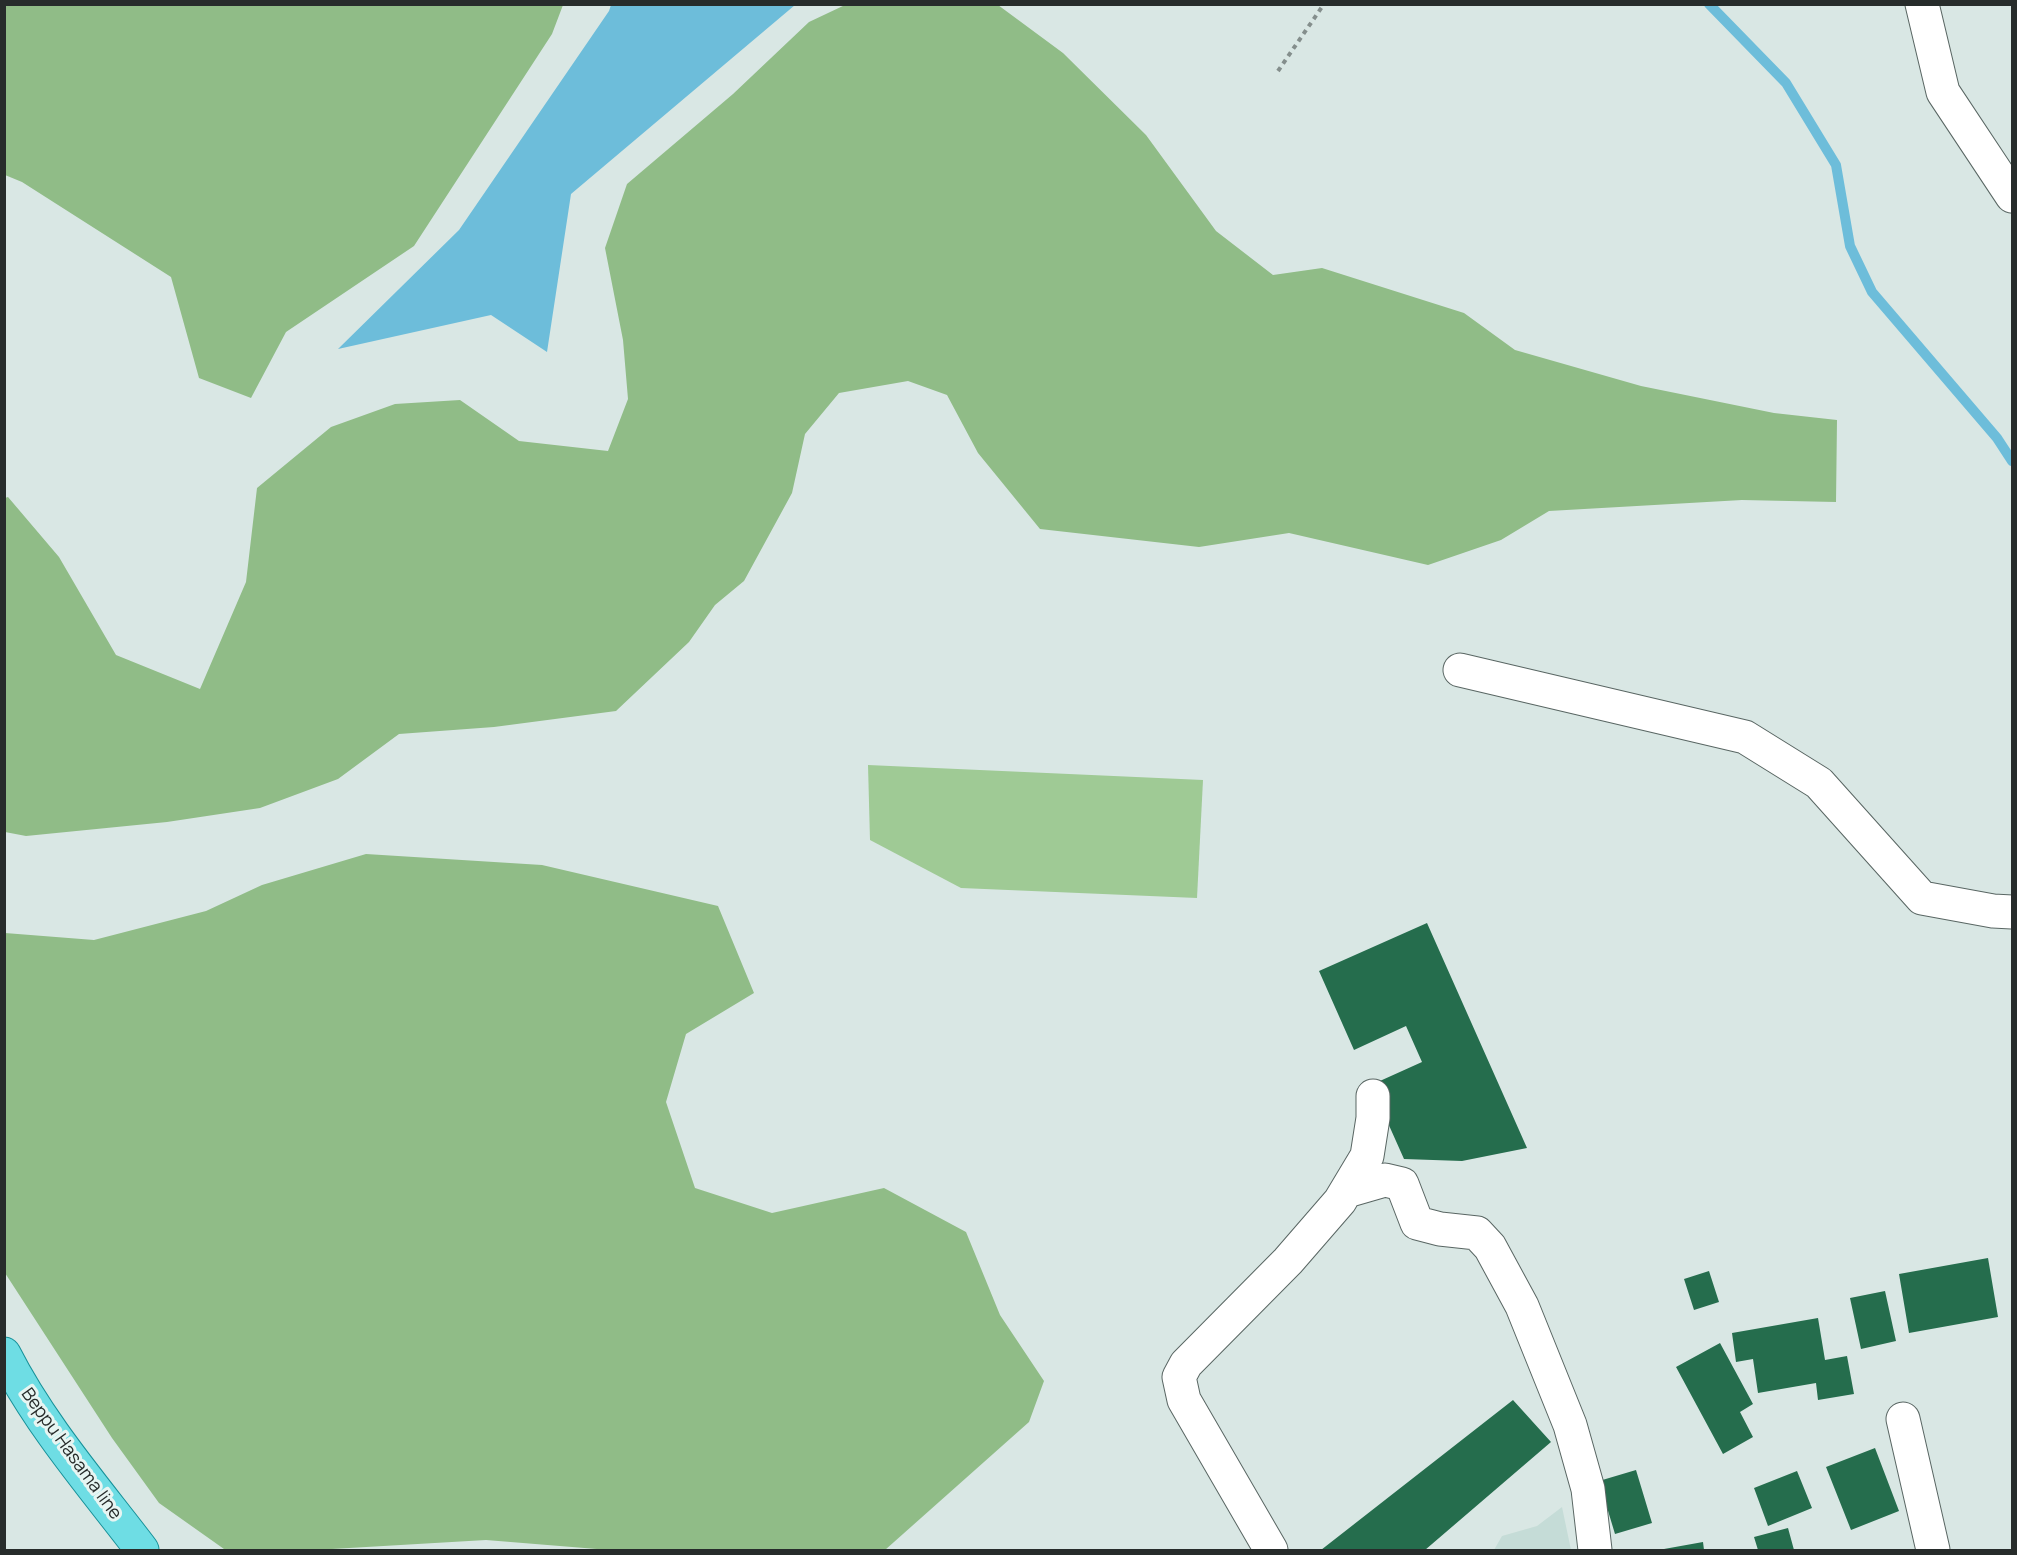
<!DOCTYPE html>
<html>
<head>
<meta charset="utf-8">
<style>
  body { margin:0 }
  #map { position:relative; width:2017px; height:1555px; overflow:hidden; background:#d9e7e4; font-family:Manrope,sans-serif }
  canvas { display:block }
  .frame { position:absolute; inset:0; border:6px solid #272c2b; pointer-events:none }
</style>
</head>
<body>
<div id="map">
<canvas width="2017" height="1555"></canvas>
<div class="frame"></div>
</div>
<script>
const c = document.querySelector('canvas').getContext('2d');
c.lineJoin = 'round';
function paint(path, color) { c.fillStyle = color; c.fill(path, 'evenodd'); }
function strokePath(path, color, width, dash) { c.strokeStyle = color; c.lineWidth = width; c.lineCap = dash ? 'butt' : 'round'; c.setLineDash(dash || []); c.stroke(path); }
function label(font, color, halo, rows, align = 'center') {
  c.font = font + ' Manrope,sans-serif'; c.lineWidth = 6; c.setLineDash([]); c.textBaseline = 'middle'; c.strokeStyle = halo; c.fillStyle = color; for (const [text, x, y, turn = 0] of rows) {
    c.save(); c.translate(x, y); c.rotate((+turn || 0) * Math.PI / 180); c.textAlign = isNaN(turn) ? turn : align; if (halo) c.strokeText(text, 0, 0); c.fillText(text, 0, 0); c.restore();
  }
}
paint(new Path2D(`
  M1562 1507 1571 1550H1494L1502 1536 1537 1526Z`), '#c5dcd7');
paint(new Path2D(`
  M868 765 1203 780 1197 898 961 888 870 840Z`), '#9fca95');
paint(new Path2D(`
  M4 5 5 4 563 5 552 34 414 246 286 332 251 398 199 378 171 277 22 182 5 175Z
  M845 5H998L1063 53 1146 135 1216 231 1273 275 1322 268 1464 313 1515 350 1641 386 1774 413 1837 420 1836 502 1742 500 1549 511 1501 540 1428 565 1289 533 1199 547 1040 529 978 453 947 395 908 381 839 393 805 434 792 493 744 581 715 605 689 642 616 711 494 727 399 734 338 779 260 808 167 822 26 836 5 832V498L8 497 59 557 116 655 200 689 246 582 257 488 331 427 395 404 460 400 519 441 608 451 628 399 623 340 605 248 627 184 733 94 809 22Z
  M366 854 542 865 718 906 754 993 686 1034 666 1102 695 1188 772 1213 884 1188 966 1232 1000 1315 1044 1381 1029 1422 885 1550H609L486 1540 315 1550 224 1549 159 1503 112 1438 5 1273V933L94 940 206 911 262 885Z`), '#90bc87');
paint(new Path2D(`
  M611 5H795L571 194 547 352 491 315 338 349 459 230 609 11Z`), '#6dbdda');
strokePath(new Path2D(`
  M1709 4 1786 83 1836 165 1850 246 1872 292 1997 438 2012 461`), '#6dbdda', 10);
paint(new Path2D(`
  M1427 923 1527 1148 1462 1161 1404 1159 1371 1085 1422 1062 1406 1026 1354 1050 1319 971Z
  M1988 1258 1998 1317 1909 1333 1899 1274Z
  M1709 1271 1719 1302 1694 1310 1684 1279Z
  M1885 1291 1896 1341 1861 1349 1850 1298Z
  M1818 1318 1825 1360 1847 1356 1854 1394 1818 1400 1816 1383 1758 1393 1753 1359 1736 1362 1732 1333Z
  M1720 1343 1753 1404 1740 1412 1753 1437 1723 1454 1676 1367Z
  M1513 1400 1551 1442 1425 1550H1321Z
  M1875 1448 1899 1511 1851 1530 1826 1467Z
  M1636 1470 1652 1523 1615 1534 1599 1481Z
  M1797 1471 1812 1508 1768 1526 1754 1488Z
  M1788 1528 1794 1550H1758L1754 1537Z
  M1703 1542 1704 1550H1664V1549Z`), '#256d4d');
const minor = new Path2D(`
  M1922 4 1943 92 2012 196
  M1460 670 1745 737 1819 783 1922 898 1993 911 2012 912
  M1347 1191 1385 1180 1402 1184 1417 1223 1440 1229 1477 1233 1490 1247 1522 1306 1570 1425 1588 1489 1595 1550
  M1903 1419 1933 1550
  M1271 1550 1184 1400 1179 1377 1186 1364 1288 1261 1340 1201 1367 1156 1373 1118V1096`);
const major = new Path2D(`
  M4 1354C40 1425 94 1487 142 1550`);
strokePath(minor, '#596663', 35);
strokePath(major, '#169098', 35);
strokePath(new Path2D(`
  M1278 71 1324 4`), '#848e8c', 4, [4.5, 4.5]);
strokePath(minor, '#fff', 33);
strokePath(major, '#6edde4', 33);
label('18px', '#272c2b', '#e7f5f2', [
  ["Beppu Hasama line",71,1454,54]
]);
</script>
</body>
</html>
